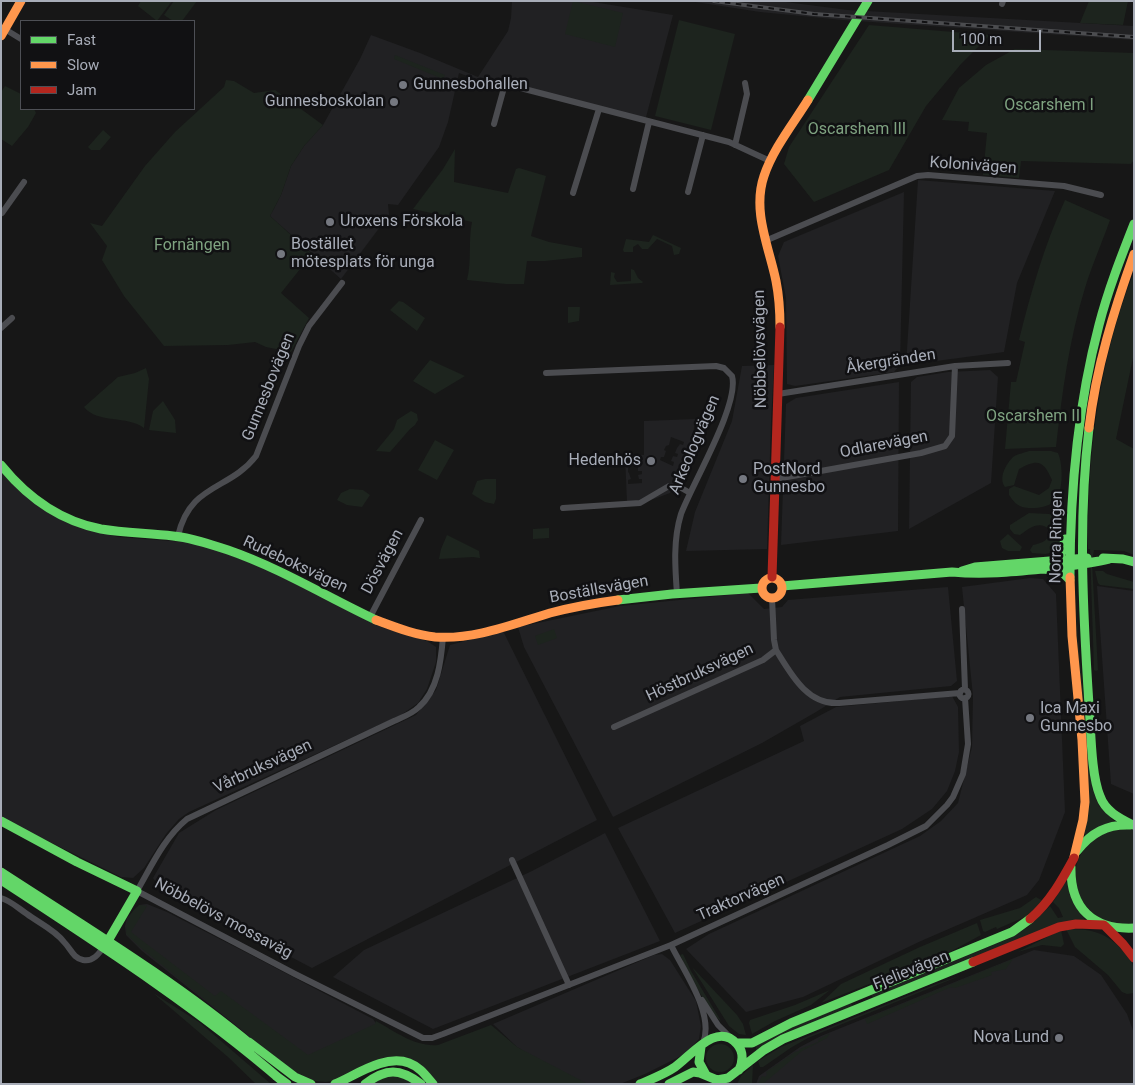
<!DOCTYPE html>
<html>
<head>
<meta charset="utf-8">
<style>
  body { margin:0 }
  #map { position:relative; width:1135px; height:1085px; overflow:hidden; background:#171717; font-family:Roboto,sans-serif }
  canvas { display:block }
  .frame { position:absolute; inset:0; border:2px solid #a8adb8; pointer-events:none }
  .legend { position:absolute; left:20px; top:20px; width:175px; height:90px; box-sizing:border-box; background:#111113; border:1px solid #4d4f55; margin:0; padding:6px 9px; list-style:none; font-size:15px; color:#a8adb8 }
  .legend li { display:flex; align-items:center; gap:10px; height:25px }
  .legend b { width:25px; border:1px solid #4d4f55 }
  .scale { position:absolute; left:952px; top:30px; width:89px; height:22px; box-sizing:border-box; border:2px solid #a8adb8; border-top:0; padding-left:6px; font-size:15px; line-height:18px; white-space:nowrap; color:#a8adb8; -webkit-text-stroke:4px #111113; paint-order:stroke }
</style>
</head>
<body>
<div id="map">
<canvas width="1135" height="1085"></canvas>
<div class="frame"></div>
<ul class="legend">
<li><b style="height:6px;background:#63d668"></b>Fast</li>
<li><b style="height:6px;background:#ff974d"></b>Slow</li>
<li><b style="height:6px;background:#b3261e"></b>Jam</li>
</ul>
<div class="scale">100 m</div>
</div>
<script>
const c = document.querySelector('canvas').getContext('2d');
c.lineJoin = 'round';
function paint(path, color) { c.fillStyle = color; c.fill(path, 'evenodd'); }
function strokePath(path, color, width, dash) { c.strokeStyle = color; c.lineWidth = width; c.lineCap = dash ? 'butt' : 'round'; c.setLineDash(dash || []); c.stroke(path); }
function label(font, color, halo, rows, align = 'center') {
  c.font = font + ' Roboto,sans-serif'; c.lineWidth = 5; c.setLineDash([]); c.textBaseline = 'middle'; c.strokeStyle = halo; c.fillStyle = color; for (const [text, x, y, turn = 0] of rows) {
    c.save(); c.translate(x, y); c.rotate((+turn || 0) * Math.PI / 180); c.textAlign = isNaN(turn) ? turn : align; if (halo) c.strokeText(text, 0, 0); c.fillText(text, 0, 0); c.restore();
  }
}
paint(new Path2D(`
  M512 1H587L673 15 645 121 505 84 473 78 459 73 448 122 439 147 398 205 388 204 389 215 341 279 270 216 281 195 291 166 304 146 323 125 360 59 371 35 420 53 478 77 508 31 511 18Z
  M689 1H778L848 10 1134 26V40L843 20 760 12Z
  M918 180 1055 191 1017 283 1004 352 906 365Z
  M904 192 900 365 894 372 795 386 787 384 786 298 778 256 784 242Z
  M774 365 771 422 767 549 686 551 695 512 732 421 742 366Z
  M990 370 998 377 991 483 909 529 911 382 917 377 948 372Z
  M899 382 898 531 781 545 786 404 796 398Z
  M695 419 693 436 682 469 670 493 654 499 627 503 625 454 644 455V421ZM671 437 684 442 683 445 680 444 677 448 675 453 678 454 677 457 673 456 671 461 674 462 673 466 660 460 661 457H664L666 451 664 450 666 446 669 445ZM628 457H642L643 460H639L638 466V471H642V474L638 475 639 479H642V483L628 484V480L631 479 629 473 628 472V468L630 466Z
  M1 471 37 505 67 523 118 537 197 543 268 569 381 627 427 641 436 647V662L427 689 418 703 401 715 189 812 179 819 166 834 144 868 133 878 121 877 1 818Z
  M1030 578 1043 579 1056 594 1065 812 1039 880 1027 895 921 941 803 997 746 1012 686 949 709 934 920 836 941 821 958 803 972 747 973 696 962 587Z
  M1097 586 1134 591V794L1111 784Z
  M948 587 957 681 951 686 840 697 816 712 762 743 613 817 524 647 518 627 620 606 748 593 764 609 782 607 788 600Z
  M503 631 597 820 312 968 161 889 153 878 179 833 216 810 416 715 436 690 450 645Z
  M952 696 958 707 959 752 955 771 947 791 932 809 902 829 675 933 618 828 804 741 800 726 836 707Z
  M605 833 660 941 433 1029 333 977 364 950 532 871Z
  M147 904 167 912 251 955 373 1019 380 1029 308 1066 271 1055 238 1027 142 951 126 935 125 926 127 918 139 905Z
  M1034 950 1074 956 1101 975 1127 1014 1134 1033V1084H756L759 1076 800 1047 821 1036Z
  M662 954 670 960 696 1001 701 1026 699 1039 685 1054 645 1074 620 1084H575L517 1047 493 1024 654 955Z`), '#212123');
paint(new Path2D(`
  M141 1H172L157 21 138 6Z
  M174 1H197L182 21H173L164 15Z
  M573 1 623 13 615 47 565 34Z
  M1089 1H1128L1123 25 1080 23Z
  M679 20 735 34 711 130 655 116Z
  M869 25 990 35 961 64 926 106 889 170 814 202 784 164 789 147Z
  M1015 49 1134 53V160L1131 164 1021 161 1019 178 983 175 987 133 968 131 969 122 942 120 959 88 986 65Z
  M395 55 445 75 443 79 394 59Z
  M226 80 234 81 254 93 275 90 323 125 304 146 291 166 281 195 270 216 312 254 281 293 309 318 291 352 266 347 255 342 228 345 164 346 124 296 102 260 107 246 90 223 102 226 145 166 175 132 224 87Z
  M5 86 21 94 20 99 21 109H34L36 113 28 127 12 146 1 139V92Z
  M103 130 111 137 100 150H91L88 147Z
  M455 149 454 182 508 193 516 169 519 168 546 176 531 236 549 242 582 248V257L545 261H527L524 284H506L467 280C472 260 468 241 472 222L413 209 443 169Z
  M1065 200 1110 220C1102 243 1092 265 1085 288 1069 340 1062 393 1056 447L1005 449 1011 382H1016L1025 342 1019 340C1031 292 1044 246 1065 200Z
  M653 235 681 248 679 254 674 255 672 246 657 239 648 249H642L638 244 633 247V252H624L623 250 626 239 649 242Z
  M631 269 634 270 638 278 643 282 642 283 610 285 611 272 615 273 614 277 617 282 631 281Z
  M1134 272V353L1116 439 1134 449V555L1124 551 1094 550 1092 563 1098 670 1096 671 1094 670 1090 549H1088C1087 456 1099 359 1134 272Z
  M399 301 403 302 425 318 417 331 390 310Z
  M568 307H580L579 321 568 323Z
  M430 360 465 376 435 394 413 381Z
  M146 368 149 379 144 428C127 415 98 424 84 407L118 377 135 373Z
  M163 401 175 420 176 433 149 430 153 411Z
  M411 411 417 414 418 420 415 425 410 429 390 452 376 451 394 429 397 420Z
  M435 440 454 450 437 480 418 470Z
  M1029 451H1051L1058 453C1063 464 1064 493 1054 502 1047 508 1028 510 1020 506 1015 504 1012 499 1009 495V489L1014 486 1039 495 1049 488 1052 480C1044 461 1038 458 1019 469L1014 485 1005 487C998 478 1006 464 1013 457 1017 454 1024 453 1029 451Z
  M485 479H496V499L494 504 485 502 472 494 477 481Z
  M350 489 363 490 370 495 362 507 347 505 337 500 341 493Z
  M1029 513 1049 514 1058 516C1066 527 1062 541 1055 552L1045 554 1032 553 1030 550 1033 545C1042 543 1049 541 1050 530 1039 520 1030 528 1020 535L1014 534 1010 529V525Z
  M549 528V538L533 539V529Z
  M1008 534 1022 547 1020 551H1008L1002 548 1000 541Z
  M447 535 479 551 480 558 473 557 439 559 441 549Z
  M1095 571H1103L1107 574 1134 582V589L1100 585 1098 583Z
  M1075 574 1078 637 1092 788 1099 806 1114 821 1085 837Z
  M554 629 557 638 538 645 535 636Z
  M1125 829 1134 830V924C1127 924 1117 925 1111 924 1107 923 1103 920 1100 918 1072 901 1065 863 1093 840 1102 832 1113 831 1125 829Z
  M1066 881 1085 920 873 998 871 995 1008 939 1028 927 1050 906 1058 918 1063 917 1059 908 1053 902Z
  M1036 897 1043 901 1027 916 997 929 996 927 985 932 983 931 980 920 1020 908Z
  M140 905 147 906 131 932 215 996 221 991 308 1055 375 1024 376 1021C396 1032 415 1047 438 1045L491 1025 517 1047 588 1084H437L426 1069 384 1058 373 1061 338 1080 326 1082 315 1081 305 1078 284 1065 233 1022 141 948 126 934C126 922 129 912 140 905Z
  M977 923 981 935 948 953 821 1003 841 984 920 947Z
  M1066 929C1092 929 1107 932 1125 953 1128 956 1132 961 1133 966 1135 973 1134 985 1134 993L1127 994 1122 992 1108 975 1075 947Z
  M1061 930 1064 944 1061 947 1042 945 1018 952Z
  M683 954 691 971 721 1021C708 1012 688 971 680 955Z
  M1013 959 1006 969 991 972 992 975 955 988 951 987 867 1024 865 1019Z
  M692 967 737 1015 743 1024 746 1035 739 1034 729 1026Z
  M962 975 808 1038 792 1047 763 1067H760L758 1061 781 1047 936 984Z
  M830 990 811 1005 775 1021 752 1034 749 1023 750 1020 795 1005Z
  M153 993 199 1022 271 1084H256L228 1057Z
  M851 1003 853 1006 756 1051V1046L775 1034Z
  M830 1033 827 1038 802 1051 763 1084H758L762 1076 765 1077 767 1075 766 1072 795 1052 799 1051 800 1049 818 1042 819 1039Z
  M706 1058a14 14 0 1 1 28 0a14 14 0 1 1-28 0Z
  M753 1065 752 1084H737L741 1076Z
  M395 1075 415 1084H372L379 1077Z`), '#1d241e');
strokePath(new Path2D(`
  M1002 4 1003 1
  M3 28 21 39
  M494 124 505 84 729 142 770 161
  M735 145 747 94 745 83
  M633 189 649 122
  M688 192 703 135
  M573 193 599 109
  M2 213 24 182
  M765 241 917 176 928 175 1064 186 1101 195
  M1 328 12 318
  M546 373 716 366 724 368 732 376C740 404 692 484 681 514 673 540 675 567 677 594
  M778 394 955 366 1008 363
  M776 479 921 453 945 446 952 436 955 366
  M563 508 640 503 669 486H678L690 493
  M178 536C190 483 229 491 256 456L299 346 309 326 342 283
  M962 609 965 689
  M370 617 421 520
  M443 637C441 661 438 690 419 707 412 714 403 717 394 721L187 819C164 838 152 865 137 891L295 974 423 1038H432L443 1034 671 945 888 845 926 826 947 805 953 797 963 774 968 744 965 698
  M776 650C791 674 807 705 839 703L960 693
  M959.5 694a4.5 4.5 0 1 1 9 0a4.5 4.5 0 1 1-9 0Z
  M614 727 763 660 776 650 774 640 772 598
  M512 860 569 985
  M1 898C11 901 18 908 27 914 39 923 55 930 64 942 71 949 73 958 83 960 93 962 99 954 104 946
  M671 945C683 970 715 1014 703 1043
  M702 1000 718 1025 729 1036`), '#4b4c50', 6);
strokePath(new Path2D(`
  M808 100 868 1
  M1089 428C1078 520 1083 613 1089 705 1091 729 1091 775 1100 796 1105 811 1119 818 1133 825
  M1 465C27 497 60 521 101 529 125 533 149 533 173 536 192 538 210 544 228 550 280 568 327 597 376 620
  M1103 558 1123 559 1134 562
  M1052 561 1062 552 1065 539
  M1043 569 1061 571 1070 580
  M962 571 975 567 1087 558
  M1070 577C1070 492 1077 408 1099 325 1108 290 1121 257 1134 224
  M782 586 952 572C983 575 1013 572 1044 569 1066 566 1088 564 1109 559
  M618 600 672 594 761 588
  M1 821 77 862 137 891 105 946
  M1077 851C1091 833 1107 824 1130 825
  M1071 867C1070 908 1093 930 1134 928
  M1 872C87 928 175 981 254 1047
  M1 880C97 943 194 1005 281 1080
  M249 1042 295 1077 311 1084
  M737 1043H752L791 1023 1012 932 1030 919
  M701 1047 699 1062 706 1075
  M276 1076 287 1084
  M335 1084C356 1075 385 1054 409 1063 420 1067 426 1076 433 1084
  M365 1084C386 1068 400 1068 421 1084
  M640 1084C652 1079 665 1074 675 1067 692 1055 717 1021 737 1044 744 1052 743 1061 739 1070
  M669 1084 693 1072 700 1073 717 1080 728 1078 764 1050 783 1039 973 962`), '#63d668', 9);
strokePath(new Path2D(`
  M1 36 21 1
  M780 327C780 311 779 296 776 281 769 247 752 211 764 176 773 149 793 124 808 100
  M1089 428C1096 368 1114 310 1134 254
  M1070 577 1072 636 1082 740 1085 802 1083 820 1074 857
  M762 588a10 10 0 1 1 20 0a10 10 0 1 1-20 0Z
  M376 620C395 627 415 635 435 637 474 640 513 624 550 613 573 607 595 603 618 600`), '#ff974d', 9);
strokePath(new Path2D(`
  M772 577 780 327
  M1030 919C1050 902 1062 880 1074 858
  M1105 926 1123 944 1134 958
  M973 962 1059 927 1076 924 1104 925`), '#b3261e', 9);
const rail = new Path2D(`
  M714 1 814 14 1134 37`);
strokePath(rail, '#4b4c4f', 4);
strokePath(rail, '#111113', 2, [5.5]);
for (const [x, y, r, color] of [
  [403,85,5,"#757880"],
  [394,102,5,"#757880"],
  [330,222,5,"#757880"],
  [281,254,5,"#757880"],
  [651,461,5,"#757880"],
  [743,479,5,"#757880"],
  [1030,718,5,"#757880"],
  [1059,1038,5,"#757880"]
]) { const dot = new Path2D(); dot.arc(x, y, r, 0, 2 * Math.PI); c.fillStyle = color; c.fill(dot); strokePath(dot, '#111113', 2); }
label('16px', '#a8adb8', '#111113', [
  ["Gunnesbohallen",413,85],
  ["Gunnesboskolan",384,102,"right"],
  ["Uroxens Förskola",340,222],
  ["Bostället",291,245],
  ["mötesplats för unga",291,263],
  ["Hedenhös",641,461,"right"],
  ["PostNord",753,470],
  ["Gunnesbo",753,488],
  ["Ica Maxi",1040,709],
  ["Gunnesbo",1040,727],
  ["Nova Lund",1049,1038,"right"]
], 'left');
label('16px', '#7fa381', '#111113', [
  ["Oscarshem I",1049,106],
  ["Oscarshem III",857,130],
  ["Fornängen",192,246],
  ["Oscarshem II",1033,417]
]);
label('16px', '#a8adb8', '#111113', [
  ["Kolonivägen",973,166,4],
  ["Nöbbelövsvägen",761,349,-91],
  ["Åkergränden",891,362,-9],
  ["Gunnesbovägen",269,387,-68],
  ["Arkeologvägen",695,445,-67],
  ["Odlarevägen",884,445,-11],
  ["Norra Ringen",1057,537,-89],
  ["Dösvägen",383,562,-62],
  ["Rudeboksvägen",295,565,25],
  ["Boställsvägen",599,590,-10],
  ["Höstbruksvägen",700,673,-25],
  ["Vårbruksvägen",263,767,-25],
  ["Traktorvägen",741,898,-24],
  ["Nöbbelövs mossaväg",223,919,28],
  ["Fjelievägen",911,971,-22]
]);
</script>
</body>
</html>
